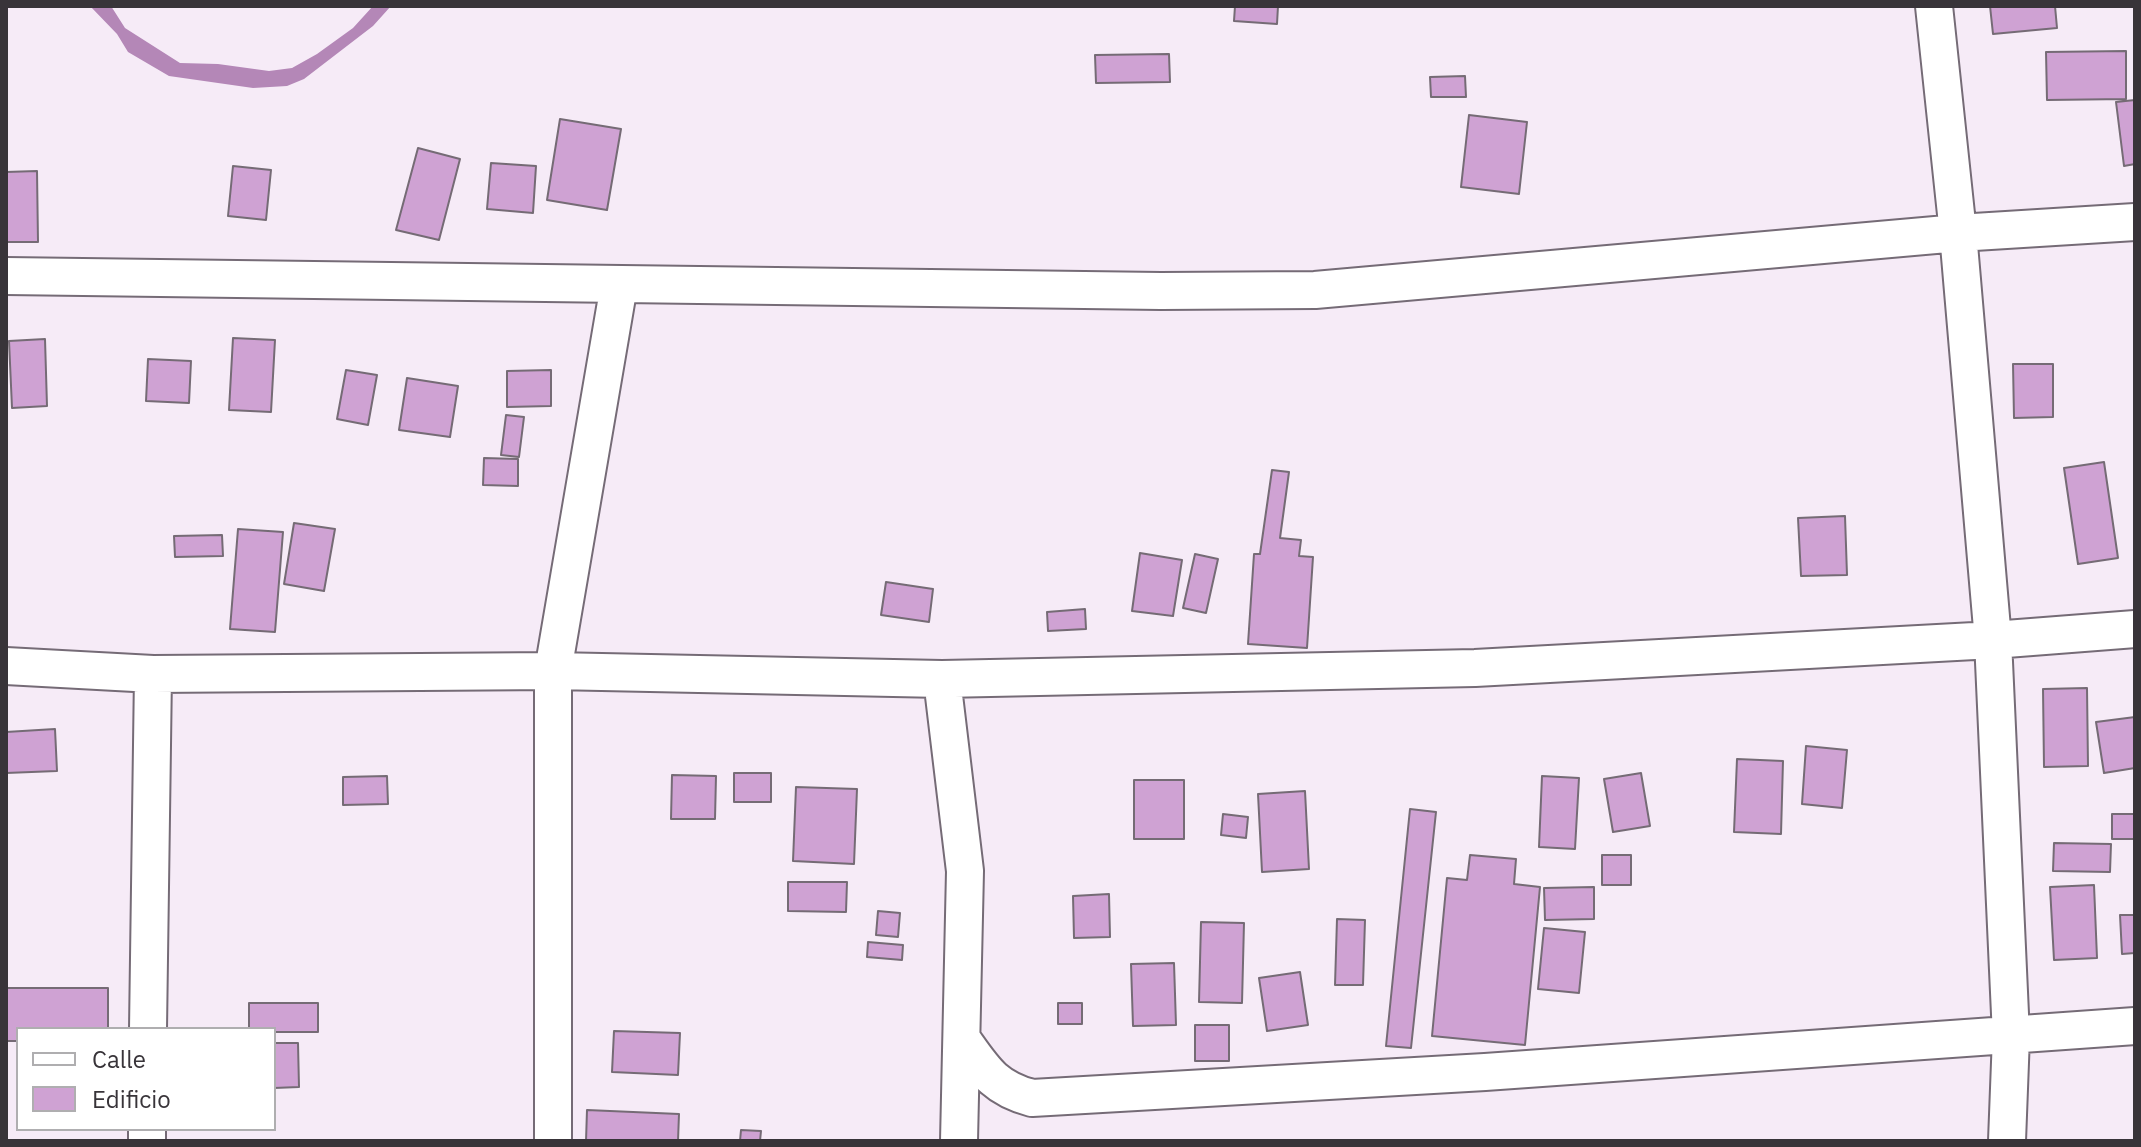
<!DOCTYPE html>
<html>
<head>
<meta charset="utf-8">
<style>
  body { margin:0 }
  #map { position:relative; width:2141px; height:1147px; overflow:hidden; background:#f6ebf7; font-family:"IBM Plex Sans",sans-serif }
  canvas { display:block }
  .frame { position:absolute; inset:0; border:8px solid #383439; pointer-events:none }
  .legend { position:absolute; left:16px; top:1027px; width:260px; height:104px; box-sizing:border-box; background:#fff; border:2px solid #afaeb0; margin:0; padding:10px 14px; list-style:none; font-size:24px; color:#383439 }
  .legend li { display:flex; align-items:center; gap:16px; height:40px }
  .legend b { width:40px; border:2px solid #afaeb0 }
</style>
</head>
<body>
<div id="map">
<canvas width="2141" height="1147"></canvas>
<div class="frame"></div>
<ul class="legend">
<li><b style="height:10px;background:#fff"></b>Calle</li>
<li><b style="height:22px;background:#cfa2d3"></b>Edificio</li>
</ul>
</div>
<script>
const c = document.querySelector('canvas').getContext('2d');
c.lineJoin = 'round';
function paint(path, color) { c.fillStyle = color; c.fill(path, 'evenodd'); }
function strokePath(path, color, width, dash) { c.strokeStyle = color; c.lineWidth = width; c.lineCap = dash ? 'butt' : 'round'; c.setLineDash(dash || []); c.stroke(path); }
paint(new Path2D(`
  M90 6H111L125 28 180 63 218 64 269 71 292 68 317 54 353 28 373 6H391L373 26 304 79 287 86 253 88 169 76 128 52 117 34Z`), '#b487b7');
const building = new Path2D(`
  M1235 6H1278L1277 24 1234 21Z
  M1990 6H2055L2057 28 1993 34Z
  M2126 51V99L2047 100 2046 52Z
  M1169 54 1170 82 1096 83 1095 55Z
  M1465 76 1466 97H1431L1430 77Z
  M2135 100V164L2124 166 2116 102Z
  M1469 115 1527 122 1519 194 1461 187Z
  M560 119 621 129 607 210 547 200Z
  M418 148 460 159 439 240 396 230Z
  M491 163 536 166 533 213 487 209Z
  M233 166 271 170 266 220 228 216Z
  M37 171 38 242H6V172Z
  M233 338 275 340 271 412 229 410Z
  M45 339 47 406 12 408 9 341Z
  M148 359 191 361 189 403 146 401Z
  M2013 364H2053V417L2014 418Z
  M346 370 377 375 368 425 337 419Z
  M551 370V406L507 407V371Z
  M407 378 458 386 450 437 399 430Z
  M506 415 524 417 519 457 501 455Z
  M484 458 518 459V486L483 485Z
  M2104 462 2118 558 2078 564 2064 468Z
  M1272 470 1289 472 1280 538 1301 540 1299 556 1313 557 1307 648 1248 644 1254 554H1260Z
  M1845 516 1847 575 1801 576 1798 518Z
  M294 523 335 529 324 591 284 584Z
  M238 529 283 532 275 632 230 629Z
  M222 535 223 556 175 557 174 536Z
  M1140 553 1182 560 1173 616 1132 611Z
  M1195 554 1218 559 1206 613 1183 608Z
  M886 582 933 589 929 622 881 615Z
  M1085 609 1086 629 1048 631 1047 612Z
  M2087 688 2088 766 2044 767 2043 689Z
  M2135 717V768L2104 773 2096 722Z
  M55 729 57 771 6 773V732Z
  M1806 746 1847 750 1842 808 1802 804Z
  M1737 759 1783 761 1781 834 1734 832Z
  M734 773H771V802H734Z
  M1641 773 1650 826 1613 832 1604 779Z
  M672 775 716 776 715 819H671Z
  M387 776 388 804 343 805V777Z
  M1542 776 1579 778 1575 849 1539 847Z
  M1134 780H1184V839H1134Z
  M796 787 857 789 854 864 793 861Z
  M1305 791 1309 869 1262 872 1258 794Z
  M1410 809 1436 812 1411 1048 1386 1046Z
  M1223 814 1248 817 1246 838 1221 835Z
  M2112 814H2135V839H2112Z
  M2054 843 2111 844 2110 872 2053 871Z
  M1470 855 1516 859 1514 884 1540 887 1525 1045 1432 1036 1447 878 1467 880Z
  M1602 855H1631V885H1602Z
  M788 882H847L846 912 788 911Z
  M2094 885 2097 958 2054 960 2050 887Z
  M1594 887V919L1545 920 1544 888Z
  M1109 894 1110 937 1074 938 1073 896Z
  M878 911 900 913 898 937 876 935Z
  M2120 915H2135V953L2122 954Z
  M1337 919 1365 920 1363 985H1335Z
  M1201 922 1244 923 1242 1003 1199 1002Z
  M1544 928 1585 932 1579 993 1538 989Z
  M868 942 903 945 902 960 867 957Z
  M1174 963 1176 1025 1133 1026 1131 964Z
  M1300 972 1308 1025 1267 1031 1259 978Z
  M6 988H108V1029H18V1041H6Z
  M249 1003H318V1032H274V1029H249Z
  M1058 1003H1082V1024H1058Z
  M1195 1025H1229V1061H1195Z
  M614 1031 680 1033 678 1075 612 1072Z
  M274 1043H298L299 1087 274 1088Z
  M587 1110 679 1114 678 1141H586Z
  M741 1130 761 1131 760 1141H740Z`);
paint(building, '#cfa2d3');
strokePath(building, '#756b75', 2);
const minor = new Path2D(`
  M1934 6 1958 233 1993 640 2011 1036 2007 1141
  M6 276 1161 291 1315 290 1958 233 2135 222
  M6 666 153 674 553 671 942 679 1475 668 1993 640 2135 629
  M942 679 965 871 959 1141
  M148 1029 153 674
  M962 1039C984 1070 994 1088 1032 1098L1485 1072 2135 1026
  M147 1141V1129
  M553 1141V671L619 285`);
strokePath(minor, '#756b76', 40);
strokePath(minor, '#fff', 36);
</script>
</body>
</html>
